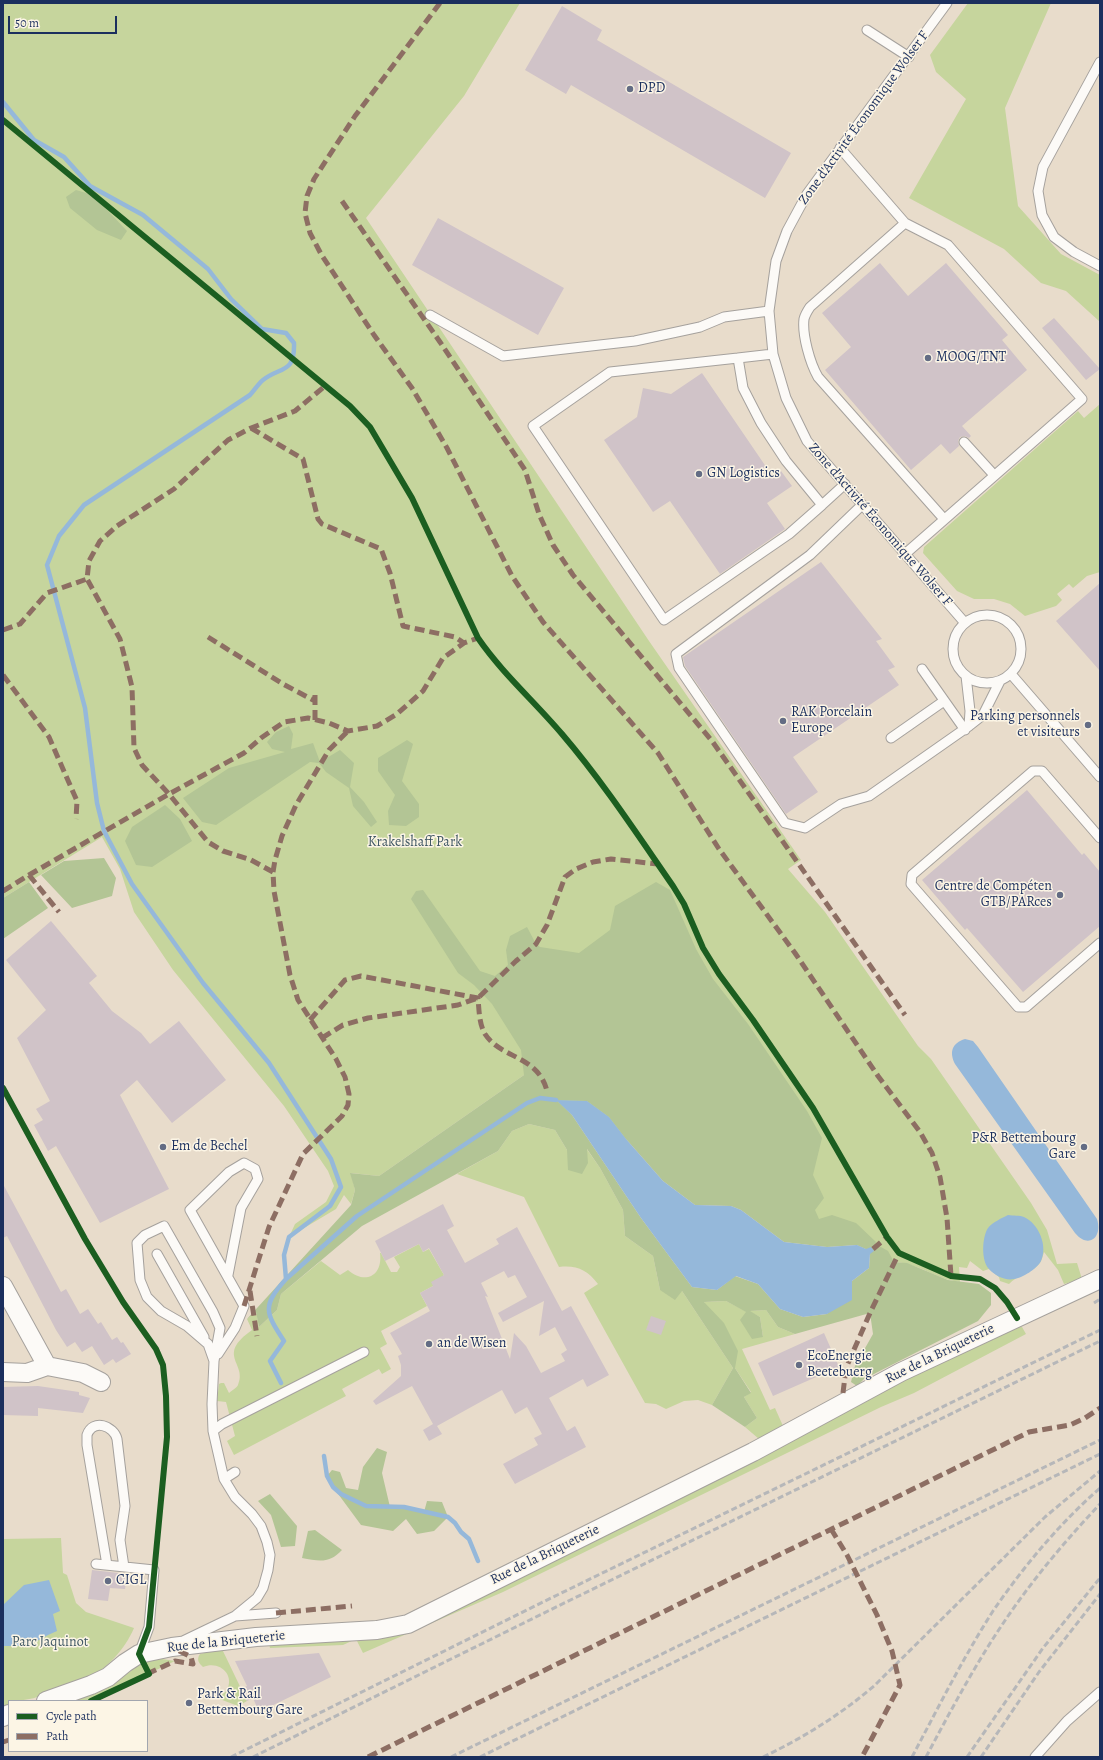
<!DOCTYPE html>
<html>
<head>
<meta charset="utf-8">
<style>
  body { margin:0 }
  #map { position:relative; width:1103px; height:1760px; overflow:hidden; background:#e8dccb; font-family:Alegreya,serif }
  canvas { display:block }
  .frame { position:absolute; inset:0; border:4px solid #1b2f5e; pointer-events:none }
  .legend { position:absolute; left:8px; top:1700px; width:140px; height:52px; box-sizing:border-box; background:#fcf5e5; border:1px solid #a2a6af; margin:0; padding:5px 7px; list-style:none; font-size:12px; color:#1b2f5e }
  .legend li { display:flex; align-items:center; gap:8px; height:20px }
  .legend b { width:20px; border:1px solid #a2a6af }
  .scale { position:absolute; left:8px; top:16px; width:109px; height:18px; box-sizing:border-box; border:2px solid #1b2f5e; border-top:0; padding-left:5px; font-size:12px; line-height:14px; white-space:nowrap; color:#1b2f5e; -webkit-text-stroke:3px #fcf5e5; paint-order:stroke }
</style>
</head>
<body>
<div id="map">
<canvas width="1103" height="1760"></canvas>
<div class="frame"></div>
<ul class="legend">
<li><b style="height:5px;background:#1b5e20"></b>Cycle path</li>
<li><b style="height:5px;background:#8d6e63"></b>Path</li>
</ul>
<div class="scale">50 m</div>
</div>
<script>
const c = document.querySelector('canvas').getContext('2d');
c.lineJoin = 'round';
function paint(path, color) { c.fillStyle = color; c.fill(path, 'evenodd'); }
function strokePath(path, color, width, dash) { c.strokeStyle = color; c.lineWidth = width; c.lineCap = dash ? 'butt' : 'round'; c.setLineDash(dash || []); c.stroke(path); }
function label(font, color, halo, rows, align = 'center') {
  c.font = font + ' Alegreya,serif'; c.lineWidth = 3; c.setLineDash([]); c.textBaseline = 'middle'; c.strokeStyle = halo; c.fillStyle = color; for (const [text, x, y, turn = 0] of rows) {
    c.save(); c.translate(x, y); c.rotate((+turn || 0) * Math.PI / 180); c.textAlign = isNaN(turn) ? turn : align; if (halo) c.strokeText(text, 0, 0); c.fillText(text, 0, 0); c.restore();
  }
}
paint(new Path2D(`
  M3 3H520L464 96 366 218 649 641 801 860 788 869 825 912 918 1046 931 1059 1031 1203 1047 1230 1057 1264 1077 1263 1082 1279 1064 1284 1058 1270 1044 1252C1043 1255 1042 1261 1039 1264 1031 1274 1017 1275 1009 1284L1000 1281 999 1277 989 1269 983 1271 970 1261 967 1268 959 1267 960 1282C935 1279 919 1263 894 1262L572 1115 524 1075 379 1176 351 1173 355 1190 351 1204 344 1195 336 1209 289 1237 295 1224 326 1202 334 1186 328 1171 284 1106 173 970 134 912 120 869 102 837 3 898Z
  M968 3H1051L1005 108 1018 206 1061 254 1100 275 1099 321 1066 291 1041 283 1004 249 909 198 966 99 936 72 930 55Z
  M1100 404V572L1087 576 1073 588 1069 584 1057 594 1062 600 1056 606 1025 616 1010 604 994 599H974L957 591 923 553 924 547 1078 411 1084 418Z
  M529 1124 555 1130 567 1150 586 1148 600 1168 623 1210 625 1236 653 1256 660 1290 682 1291 733 1368 712 1405 698 1400 684 1401 666 1409 656 1404 645 1403 584 1293 598 1284C587 1270 577 1265 559 1267L524 1197 457 1174 498 1151 512 1131Z
  M419 1244 423 1252 429 1249 444 1275 433 1286 420 1293 427 1306 381 1331 387 1344 380 1348 391 1369 382 1374 379 1369 342 1389 346 1396 234 1455 227 1441 235 1436 226 1402 217 1401 219 1384 221 1383H224L229 1393C232 1390 237 1388 238 1385 248 1363 215 1356 252 1330L247 1319 256 1311 259 1327 277 1310 281 1294 321 1261 340 1275 348 1270C365 1285 383 1276 380 1253H381L391 1272H397L400 1267 394 1257Z
  M726 1301 747 1312 763 1337 760 1317 748 1311 766 1310 778 1327 795 1334 742 1349 770 1410 775 1408 783 1426 759 1439 745 1427 757 1418 744 1397 751 1392 735 1368 704 1302Z
  M1015 1323 1022 1327 1026 1334 914 1393 881 1407 503 1592 363 1653 356 1639 343 1645 270 1648 269 1644 357 1639 904 1378H910Z
  M61 1538 63 1573 67 1575 76 1603 86 1612 134 1628C125 1649 107 1669 86 1680 77 1684 66 1687 57 1690 38 1697 29 1701 9 1701V1707L3 1710V1539Z
  M222 1649 247 1701 238 1706 217 1698C220 1696 225 1693 227 1690 235 1674 219 1660 203 1667 199 1663 196 1660 200 1654Z
  M162 1659 175 1661 91 1701H69L114 1684 136 1667 148 1661Z`), '#c6d59d');
paint(new Path2D(`
  M76 190 93 195 127 231 121 240 97 230 70 208 66 197Z
  M289 726 293 734 291 749 313 743 320 762 340 750 354 763 350 787 364 802 377 822 371 827 353 806 349 788 326 772 319 763 310 762 216 825 202 822 183 798 229 768 285 752 272 749 267 742 276 732Z
  M407 740 413 744 402 781 419 804V817L406 826 389 825 388 811 395 795 378 771V758Z
  M165 805 180 819 192 841 152 867 136 865 125 841 132 827Z
  M104 858 116 878 112 896 72 908 41 875 64 861Z
  M29 882 48 908 3 939V898Z
  M656 882 670 890 696 949 713 979 748 1024 807 1111 822 1138 813 1175 824 1198 815 1210 819 1219 832 1215 856 1223 876 1242 873 1248 881 1247 888 1251 894 1262 907 1263 948 1280 979 1284 991 1293V1305L978 1321 864 1379 857 1386 851 1382 855 1366 873 1334 870 1313 795 1334 778 1327 766 1310 750 1311 760 1317 763 1337 752 1339 740 1320 746 1312 726 1301 704 1302 724 1323 738 1351 735 1368 751 1393 744 1397 757 1418 745 1427 712 1405 733 1368 682 1291 675 1300 660 1290 653 1256 625 1236 623 1210 600 1168 587 1149 588 1163 582 1174 568 1170 567 1150 555 1130 529 1124 512 1131 498 1151 362 1226 281 1294 277 1310 259 1327 256 1312 247 1319 351 1205 355 1190 350 1173 379 1176 524 1075 521 1050 492 1004 474 985 458 973 411 899 416 891 423 890 480 971 495 976 508 965 506 950 510 936 527 927 536 944 540 947 579 953 610 930 615 906ZM556 1100 587 1101 609 1117 626 1139 663 1181 695 1205 731 1206 741 1210 784 1242 827 1247 857 1245 866 1249 870 1254 869 1268 852 1281 827 1314 803 1317 780 1309 758 1284 735 1276 717 1290 692 1287 641 1218 572 1115Z
  M377 1448 387 1452 382 1473 390 1507H404L424 1512 427 1501 442 1502 448 1517 434 1531 417 1534 406 1519 393 1531 361 1525 333 1487 327 1476 332 1470 340 1472 346 1488 358 1490 363 1467Z
  M270 1494 297 1526 295 1546 281 1547 271 1515 258 1501Z
  M315 1530 342 1550C329 1564 319 1561 302 1558L308 1531Z`), '#b3c595');
paint(new Path2D(`
  M965 1039 973 1041 978 1047 1097 1219C1103 1238 1088 1249 1075 1233L955 1064C949 1052 952 1043 965 1039Z
  M556 1100 587 1101 609 1117 626 1139 663 1181 695 1205 731 1206 741 1210 784 1242 827 1247 857 1245 866 1249 871 1247 874 1251 870 1254 869 1268 852 1281V1300L827 1314 803 1317 780 1309 758 1284 736 1276 717 1290 692 1287 641 1218 572 1115Z
  M1008 1215C1013 1216 1020 1215 1024 1217 1039 1224 1048 1246 1041 1261 1037 1269 1022 1278 1014 1279 1005 1281 994 1275 989 1269 981 1261 982 1237 988 1228 993 1222 1002 1218 1008 1215Z
  M49 1580 60 1611 53 1614 57 1631 48 1635 28 1646H3V1605L24 1585Z`), '#95b8da');
strokePath(new Path2D(`
  M3 102 34 140 64 157 90 186 143 215 208 269 231 299 262 329 286 333 294 343C295 374 281 366 263 380 258 384 254 391 250 395L84 505 59 536 47 565 85 708 97 803 104 831 132 884 203 983 269 1063 331 1159 341 1187 330 1206 289 1237 284 1255 286 1279C262 1306 265 1312 284 1341L270 1361 281 1383
  M286 1279 357 1216 527 1103 540 1098 556 1100
  M324 1456 327 1476 333 1487 341 1494 366 1506 404 1507 448 1517 455 1523 461 1532 469 1539 478 1561`), '#95b8da', 4.5);
paint(new Path2D(`
  M562 6 602 30 597 40 791 153 765 198 571 85 566 94 525 70Z
  M438 218 564 288 538 335 412 265Z
  M880 263 908 296 946 263 1008 335 1002 340 1027 370 962 426 971 436 969 438 965 436 960 437 958 441 959 446 950 454 941 444 911 470 825 370 851 347 822 313Z
  M1054 318 1100 369 1086 380 1042 328Z
  M702 373 773 477 781 471 792 486 767 503 785 529 720 574 670 501 653 512 604 440 637 417 643 388 671 394Z
  M821 562 882 639 876 641 895 667 888 670 899 685 793 757 818 792 786 814 685 666 683 657Z
  M1100 583V671L1056 621Z
  M1027 790 1082 855 1084 853 1100 872V926L1023 992 967 928 965 930 922 880Z
  M51 921 97 976 89 983 112 1011 141 1033 150 1044 179 1021 226 1080 172 1123 137 1080 120 1095 169 1189 100 1223 56 1146 48 1151 34 1125 43 1120 36 1109 50 1101 17 1038 46 1010 6 960Z
  M3 1184 61 1292 66 1289 80 1314 88 1309 98 1324 101 1322 112 1340 117 1337 121 1343 123 1342 131 1354 116 1363 113 1359 104 1365 92 1346 82 1352 75 1342 67 1347 56 1330 7 1236 3 1238Z
  M443 1204 454 1226 447 1230 465 1263 499 1244 496 1239 517 1227 562 1311 571 1306 609 1375 587 1387 583 1379 549 1398 567 1431 575 1426 586 1447 515 1484 503 1464 538 1445 534 1438 542 1434 527 1407 515 1414 502 1390 437 1426 442 1434 429 1441 423 1430 433 1424 412 1386 376 1405 373 1401 401 1376V1365L398 1356 402 1354 390 1333 430 1311 420 1293 433 1286 431 1282 444 1275 429 1248 423 1252 419 1244 385 1261 375 1241ZM504 1271 508 1278 515 1275 527 1297 498 1313 503 1322 544 1301 539 1336 555 1327 567 1350 561 1354 565 1361 541 1373 526 1346 514 1333 510 1359 485 1296 488 1297 481 1283Z
  M651 1316 666 1321 661 1335 646 1330Z
  M824 1333 839 1367 773 1396 758 1363Z
  M38 1386 79 1392V1395L90 1398 83 1413 38 1408V1416L3 1415V1387Z
  M92 1570 127 1574 125 1589 110 1588 108 1601 88 1599Z
  M319 1653 331 1677 259 1712 253 1698 247 1701 241 1689 247 1686 235 1661Z`), '#d0c3c8');
const service = new Path2D(`
  M947 3 807 194 787 231 776 261 769 311 773 354 786 398 807 441 965 623
  M867 30 909 57
  M1100 62 1043 167 1038 191 1042 215 1054 237 1074 252 1100 266
  M840 148 905 223 948 245 1082 399 905 554
  M905 223 810 307C808 310 805 315 804 319 802 335 810 363 818 377L944 519
  M430 315 503 356 635 341 700 327 724 317 769 311
  M773 354 738 358 743 388 761 423 786 461 822 505 845 484
  M738 358 610 372 533 426 664 620 789 534 822 505
  M964 442 994 475
  M862 505 810 555 676 654 679 668 785 823 805 828 841 804 869 796 969 726 983 715 1000 681
  M953 649a34 34 0 1 1 68 0a34 34 0 1 1-68 0Z
  M922 669 965 730
  M1011 674 1100 777
  M966 676 970 711 969 726
  M891 738 944 701
  M1100 838 1042 771H1033L912 875 911 884 1018 1007H1026L1100 943
  M157 1254 204 1337
  M218 1354 235 1328 244 1306 190 1210 229 1172 244 1163 255 1169 258 1179 241 1208 228 1275
  M214 1361 208 1344 187 1326 161 1311 147 1297 140 1280 137 1243 145 1235 164 1226 213 1312 220 1328 214 1361 212 1404 213 1431 224 1479
  M213 1431 222 1424 364 1352
  M96 1564 154 1570 149 1627 139 1654
  M107 1565 87 1445C87 1442 87 1438 87 1435 93 1418 114 1426 117 1439L125 1506 120 1540 124 1567
  M235 1616 276 1613
  M185 1640 235 1616 257 1598 263 1588 268 1570 270 1555 267 1542 261 1526 252 1514 235 1497 224 1479 235 1472
  M1035 1757 1067 1721 1100 1692`);
const minor = new Path2D(`
  M3 1286 47 1366
  M3 1372 27 1373 47 1366 83 1373 101 1382
  M46 1701 91 1685 108 1677 125 1663 139 1654 172 1647 256 1637 377 1630 408 1624 753 1452 901 1372 1100 1279
  M3 1717 9 1714`);
strokePath(service, '#a5a19d', 11);
strokePath(minor, '#a5a19d', 20);
strokePath(service, '#fcfaf7', 9);
strokePath(minor, '#fcfaf7', 18);
strokePath(new Path2D(`
  M1094 1303 1100 1299
  M231 1757 543 1602 1100 1330
  M253 1757 548 1611 1100 1341
  M451 1757 1100 1440
  M480 1757 1100 1454
  M763 1757C803 1738 840 1715 874 1686L1045 1517 1100 1471
  M912 1757C938 1708 963 1658 993 1611 1024 1566 1059 1524 1100 1488
  M926 1757C951 1710 976 1663 1006 1619 1034 1578 1066 1540 1100 1504
  M967 1757 1043 1648 1100 1578
  M981 1757 1039 1672 1100 1594`), '#b6b7b9', 3, [6, 3]);
strokePath(new Path2D(`
  M440 3 355 116 314 179 307 196 305 213 310 233 321 254 374 335 412 388 447 448 512 576 543 622 658 753 719 849 795 953 878 1076 920 1132 932 1153 940 1177 947 1218 951 1276
  M342 201 440 342 525 470 539 514 553 545 573 575 712 741 905 1015
  M251 428 303 459 318 519 322 524 381 549 390 573 403 626 455 637 464 643
  M3 630 20 624 47 593 87 579
  M208 637 283 684 315 701
  M3 675 49 737 77 801 76 819
  M315 720V695
  M273 872 251 860 223 851 208 842 169 794 142 765 134 748 132 687 120 639 87 579 89 561 100 541 117 526 174 489 228 440 251 428 295 411 325 386
  M29 875 59 912
  M3 891 29 875 169 794 244 753 261 738 284 722 308 718 329 723 348 731 377 726 397 714 423 691 443 658 464 643 478 638
  M310 1020 345 980 361 976 478 998C479 1009 479 1024 485 1034 501 1059 538 1055 547 1091
  M322 1038 343 1025 368 1018 458 1005 478 998 516 961 536 944 547 925 565 877 576 869 593 862 611 859 658 864
  M873 1249 887 1237
  M250 1291 257 1336
  M244 1306 269 1227 303 1154 342 1116 348 1105 349 1094 345 1077 336 1059 298 1000 290 975 274 891 273 872 275 860 282 836 296 805 329 750 348 731
  M843 1393 846 1368 870 1313 899 1253
  M831 1529 847 1555 877 1615 892 1651 900 1685 862 1757
  M276 1613 352 1606
  M147 1674 175 1661 193 1664 191 1657 172 1647
  M3 1742 9 1740
  M368 1757 1029 1432 1070 1425 1085 1418 1100 1408`), '#8d6e63', 5, [10, 5]);
strokePath(new Path2D(`
  M3 120 350 406 370 427 412 498 478 638C502 673 534 701 562 734 603 782 637 834 673 886L684 904 703 948 719 974 753 1020 813 1108 887 1237 899 1253 951 1276 980 1279 995 1288 1007 1302 1017 1318
  M3 1088 85 1239 123 1302 156 1349 163 1365 166 1396 167 1437 149 1627 139 1654 149 1674 91 1701`), '#1b5e20', 6);
for (const [x, y, r, color] of [
  [630,89,4,"#636c84"],
  [928,358,4,"#636c84"],
  [699,474,4,"#636c84"],
  [783,721,4,"#636c84"],
  [1088,725,4,"#636c84"],
  [1060,895,4,"#636c84"],
  [163,1147,4,"#636c84"],
  [1084,1147,4,"#636c84"],
  [429,1344,4,"#636c84"],
  [799,1365,4,"#636c84"],
  [108,1581,4,"#636c84"],
  [189,1703,4,"#636c84"]
]) { const dot = new Path2D(); dot.arc(x, y, r, 0, 2 * Math.PI); c.fillStyle = color; c.fill(dot); strokePath(dot, '#fcf5e5', 1.5); }
label('14px', '#1b2f5e', '#fcf5e5', [
  ["DPD",638,89],
  ["MOOG/TNT",936,358],
  ["GN Logistics",707,474],
  ["RAK Porcelain",791,713],
  ["Europe",791,729],
  ["Parking personnels",1080,717,"right"],
  ["et visiteurs",1080,733,"right"],
  ["Centre de Compéten",1052,887,"right"],
  ["GTB/PARces",1052,903,"right"],
  ["P&R Bettembourg",1076,1139,"right"],
  ["Gare",1076,1155,"right"],
  ["Em de Bechel",171,1147],
  ["an de Wisen",437,1344],
  ["EcoEnergie",807,1357],
  ["Beetebuerg",807,1373],
  ["CIGL",116,1581],
  ["Park & Rail",197,1695],
  ["Bettembourg Gare",197,1711]
], 'left');
label('14px', '#1b2f5e', '#fcf5e5', [
  ["Zone d'Activité Économique Wolser F",864,118,-54],
  ["Zone d'Activité Économique Wolser F",880,525,49],
  ["Rue de la Briqueterie",940,1354,-26],
  ["Rue de la Briqueterie",545,1555,-26],
  ["Rue de la Briqueterie",226,1642,-6]
]);
label('14px', '#3f5764', '#fcf5e5', [
  ["Krakelshaff Park",415,843],
  ["Parc Jaquinot",50,1643]
]);
</script>
</body>
</html>
